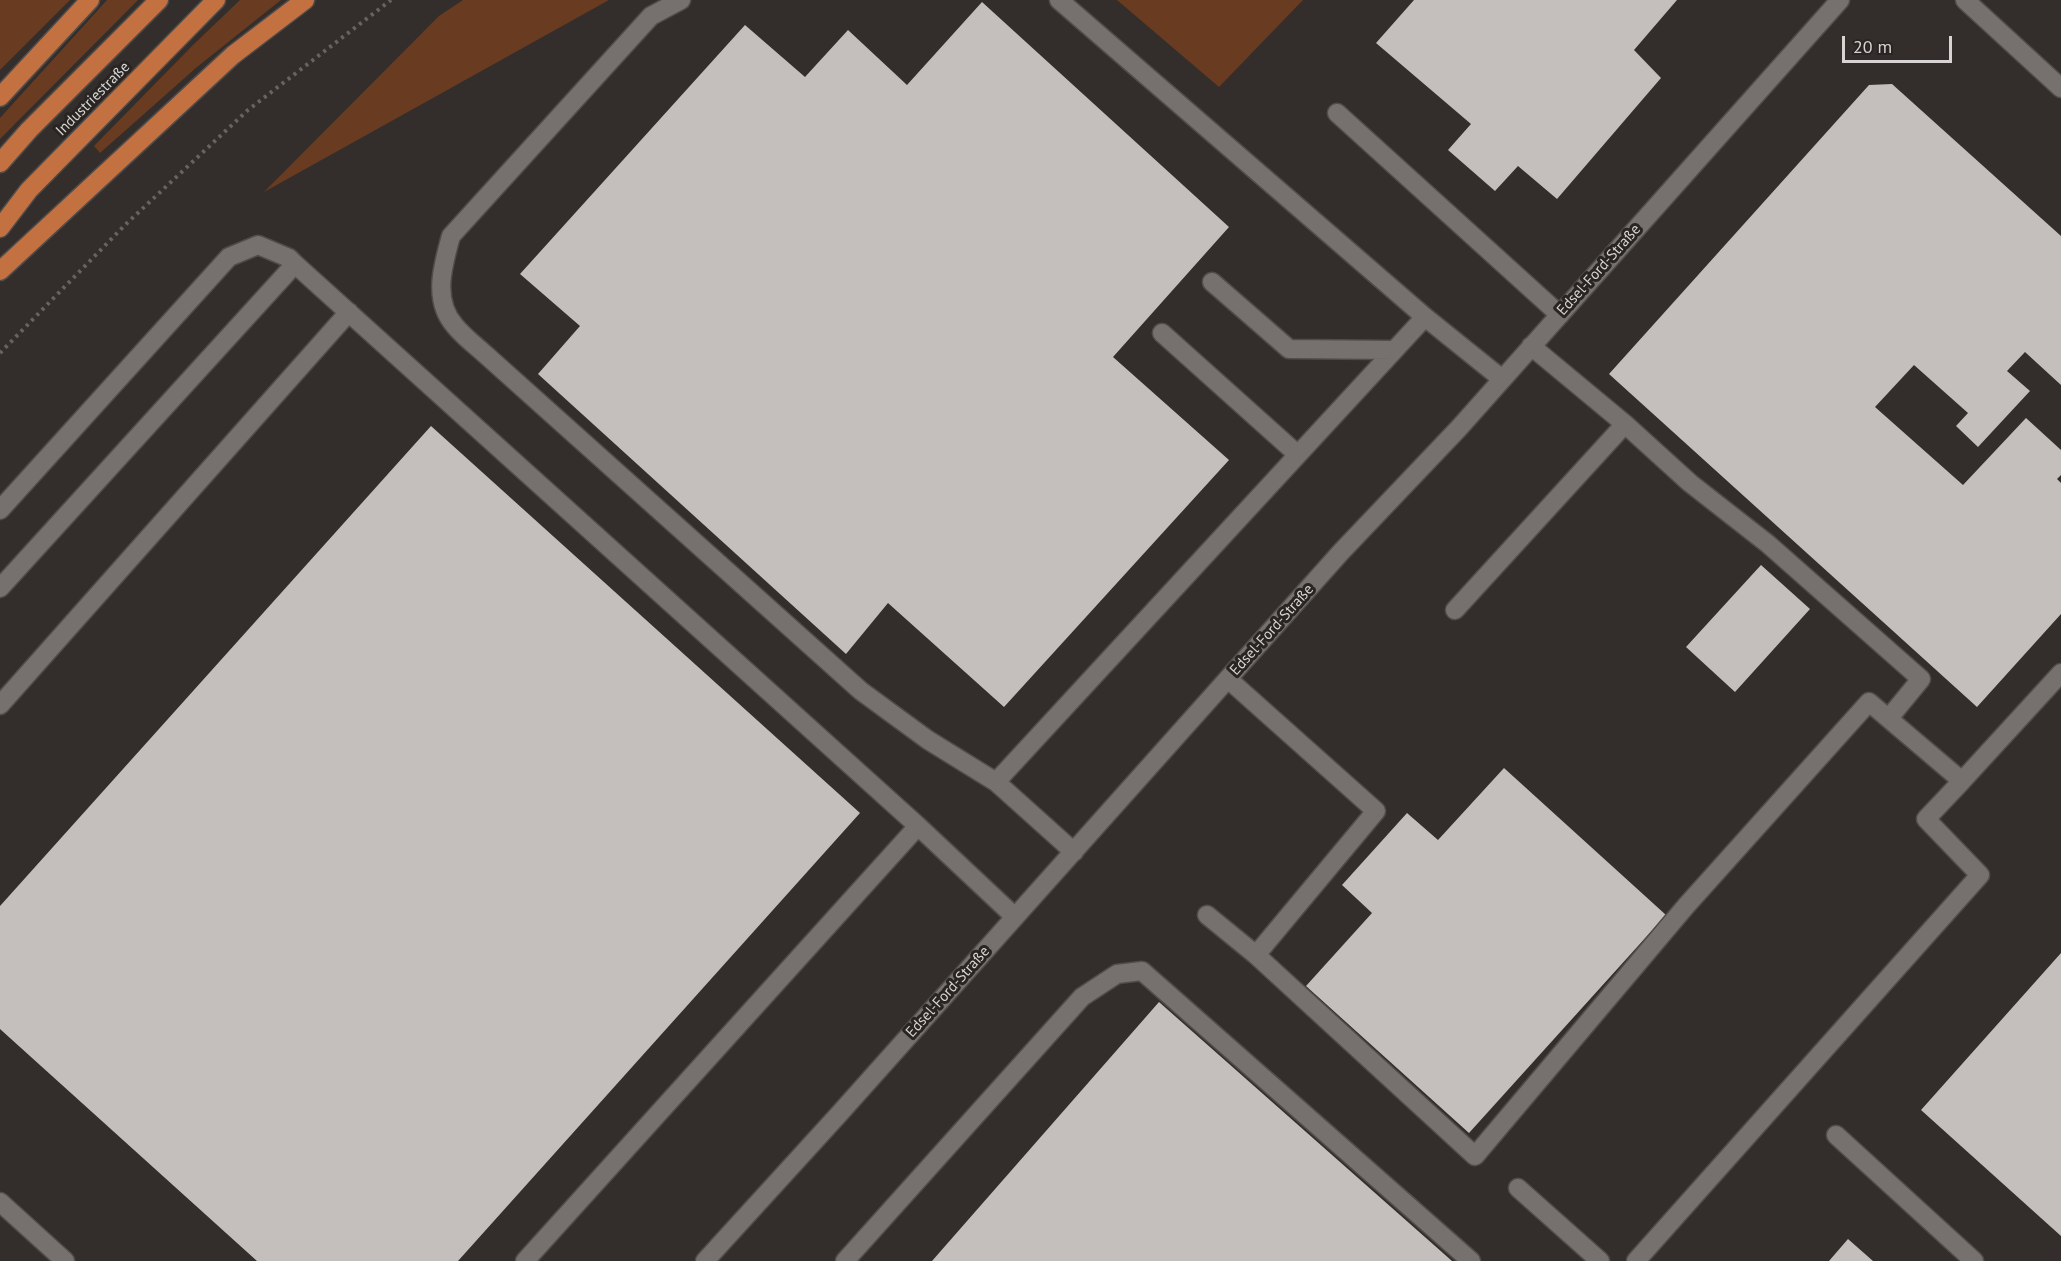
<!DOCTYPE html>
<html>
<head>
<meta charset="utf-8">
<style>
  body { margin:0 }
  #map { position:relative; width:2061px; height:1261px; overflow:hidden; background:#332e2c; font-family:"PT Sans",sans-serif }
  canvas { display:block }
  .scale { position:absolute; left:1842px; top:36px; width:110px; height:27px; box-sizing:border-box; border:3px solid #d7d4d3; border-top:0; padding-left:8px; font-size:18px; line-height:21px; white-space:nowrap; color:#d7d4d3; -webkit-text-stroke:4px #292522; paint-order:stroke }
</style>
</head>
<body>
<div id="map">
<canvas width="2061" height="1261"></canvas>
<div class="scale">20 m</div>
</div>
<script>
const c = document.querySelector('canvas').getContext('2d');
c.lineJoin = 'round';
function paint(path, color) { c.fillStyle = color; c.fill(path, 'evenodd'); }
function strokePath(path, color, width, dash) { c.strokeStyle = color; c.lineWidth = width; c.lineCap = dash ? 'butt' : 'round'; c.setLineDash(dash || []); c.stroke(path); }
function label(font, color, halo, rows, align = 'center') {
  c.font = font + ' "PT Sans",sans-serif'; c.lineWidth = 6; c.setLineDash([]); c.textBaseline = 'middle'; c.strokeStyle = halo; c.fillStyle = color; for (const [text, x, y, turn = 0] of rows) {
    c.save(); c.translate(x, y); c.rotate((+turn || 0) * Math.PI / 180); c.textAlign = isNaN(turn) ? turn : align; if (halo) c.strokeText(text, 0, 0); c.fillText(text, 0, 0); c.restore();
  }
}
paint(new Path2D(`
  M0 0H70L0 70Z
  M107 0H138L0 139V118Z
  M240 0H281L197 67 100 153 94 146 193 45Z
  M463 0H609L264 192 439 16Z
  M1117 0H1303L1219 87Z`), '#693b21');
paint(new Path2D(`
  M1414 0H1677L1634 50 1661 78 1557 199 1518 166 1495 191 1448 150 1471 124 1376 43Z
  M982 2 1229 227 1113 357 1229 460 1004 707 888 603 846 654 538 374 580 326 520 274 745 25 805 77 848 30 907 85Z
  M1892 84 2061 236V385L2025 352 2007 371 2030 391 1978 447 1956 426 1968 413 1914 365 1875 407 1963 485 2026 418 2061 450V475L2057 479 2061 483V614L1977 707 1609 374 1869 85Z
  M431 426 860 813 458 1261H257L0 1029V906Z
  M1761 565 1810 609 1735 692 1686 647Z
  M1504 768 1666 915 1469 1133 1306 986 1372 913 1342 885 1407 813 1438 840Z
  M2061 953V1236L1921 1110Z
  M1159 1002 1452 1261H932Z
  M1848 1239 1873 1261H1829Z`), '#c4bfbc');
const minor = new Path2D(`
  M681 0 651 16 451 236C443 265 432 300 455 326 464 337 476 346 486 355L861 691 928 740 996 782 1074 852
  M1059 0 1425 317 1502 379
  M1965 0 2061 88
  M1337 113 1560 315
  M1212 282 1289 349 1394 350
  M1162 333 1297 454
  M1531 346 1625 424
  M0 510 229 257 258 245 289 258 295 264 918 826
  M0 588 295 264
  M1455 610 1625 424 1690 483 1768 544 1921 679 1889 718
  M1228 679 1376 811 1256 955
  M0 705 349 312
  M996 782 1425 317
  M1207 915 1256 955 1475 1156 1686 906 1869 702 1962 781 2061 673
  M1836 1135 1974 1261
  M1518 1188 1600 1261
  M0 1202 65 1261
  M525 1261 918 826 1015 917
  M705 1261 840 1113 1341 552 1459 428 1840 0
  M845 1261 1082 997 1117 974 1142 971 1471 1261
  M1636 1261 1980 875 1926 819 1962 781`);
const highway = new Path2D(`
  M0 97 90 0
  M0 163 29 130 159 0
  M0 228 29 190 216 0
  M0 271 233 55 305 0`);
strokePath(minor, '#504c49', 21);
strokePath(highway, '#504c49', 21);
strokePath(new Path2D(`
  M0 353 125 225 248 110 391 0`), '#676361', 4, [3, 4.5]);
strokePath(minor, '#76716e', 18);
strokePath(highway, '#c47141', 18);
label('15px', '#d7d4d3', '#292522', [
  ["Industriestraße",93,99,-45],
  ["Edsel-Ford-Straße",1599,270,-48],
  ["Edsel-Ford-Straße",1272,630,-48],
  ["Edsel-Ford-Straße",948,992,-48]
]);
</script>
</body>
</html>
